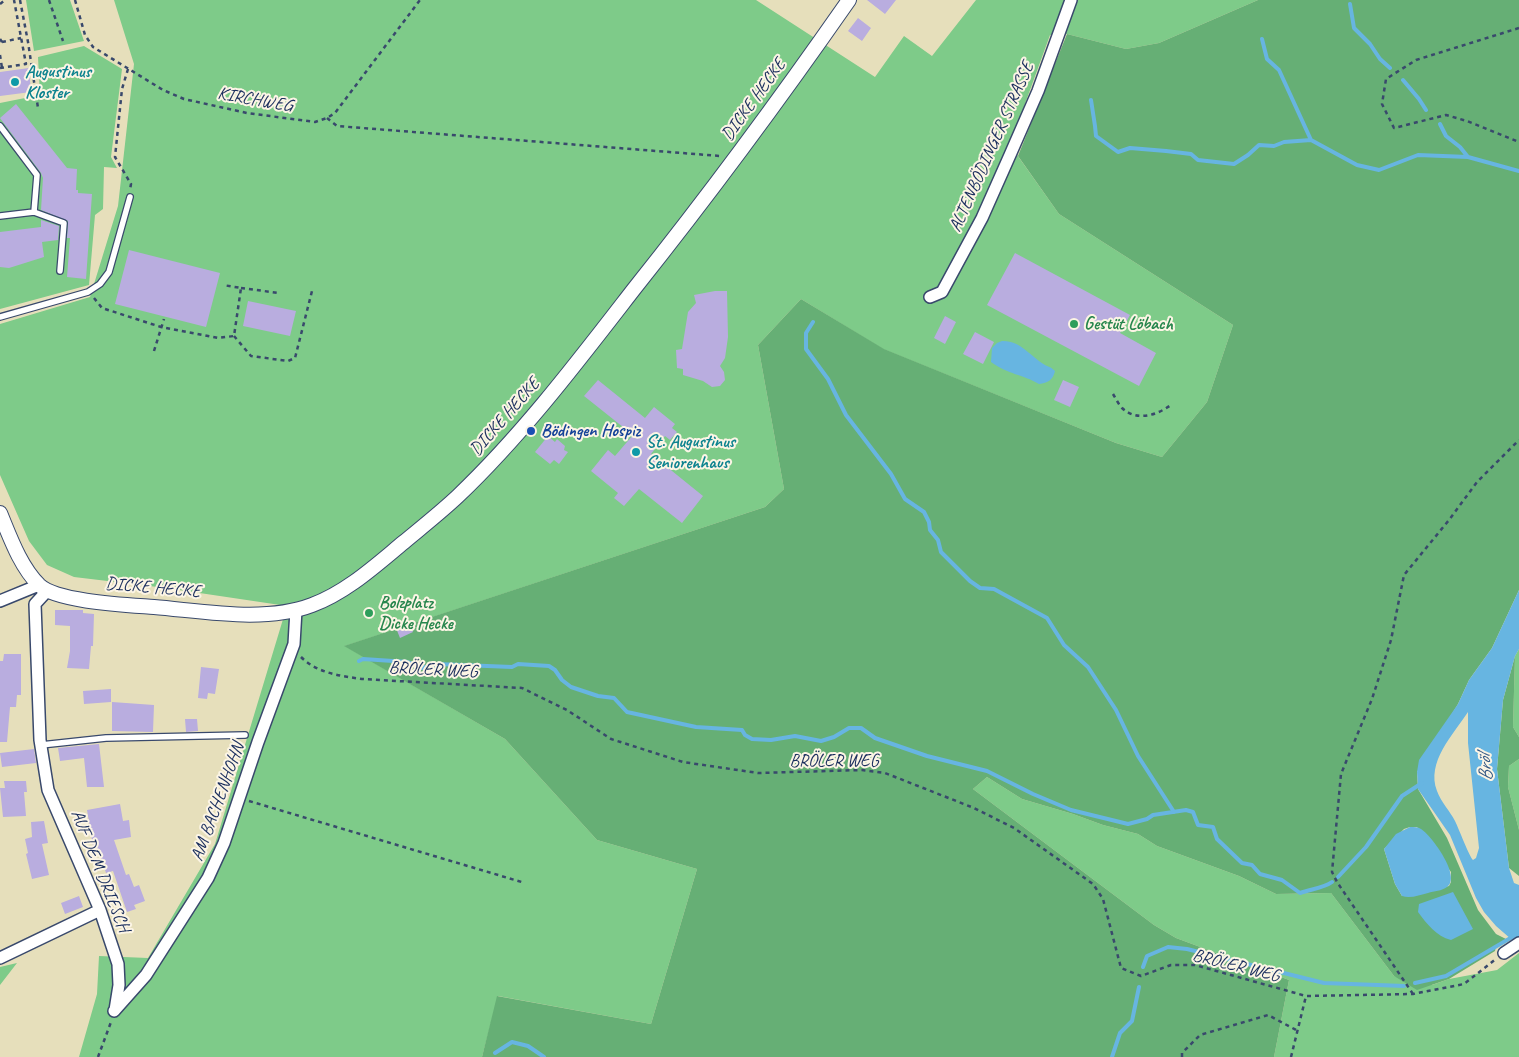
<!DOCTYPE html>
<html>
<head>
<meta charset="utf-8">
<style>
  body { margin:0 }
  canvas { display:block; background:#e6dfbb }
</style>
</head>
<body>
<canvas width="1519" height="1057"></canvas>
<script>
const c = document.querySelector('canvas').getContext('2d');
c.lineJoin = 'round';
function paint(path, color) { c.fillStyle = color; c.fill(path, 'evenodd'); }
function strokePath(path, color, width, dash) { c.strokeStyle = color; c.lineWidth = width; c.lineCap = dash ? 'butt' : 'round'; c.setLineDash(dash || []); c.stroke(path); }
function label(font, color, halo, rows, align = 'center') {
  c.font = font + ' Caveat,sans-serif'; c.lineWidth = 4; c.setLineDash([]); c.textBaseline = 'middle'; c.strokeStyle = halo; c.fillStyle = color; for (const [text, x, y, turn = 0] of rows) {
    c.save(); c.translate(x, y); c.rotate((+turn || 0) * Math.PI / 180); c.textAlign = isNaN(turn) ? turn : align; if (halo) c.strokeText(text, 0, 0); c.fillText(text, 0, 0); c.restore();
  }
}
paint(new Path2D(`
  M26 0H70L84 41 34 51Z
  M114 0H756L875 77 904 36 932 56 976 0H1258L1159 43 1126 49 1067 34 1050 35 1010 145 1059 214 1233 325 1207 402 1162 457 1116 443 883 349 801 299 758 345 784 489 765 507 345 646 505 739 597 840 697 869 651 1024 498 996 482 1057H79L97 994 99 956 148 958 215 844 287 606 166 588 74 577 47 565 29 541 0 475V324L90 297 118 206 134 64Z
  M84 46 122 69 111 157 117 168 104 167 103 209 95 215 89 285 0 309V103L40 95 38 57Z
  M1519 649V737L1513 727 1515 656Z
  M1519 759V830L1508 787 1509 766Z
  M987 777 1022 799 1073 814 1103 825 1138 834 1157 846 1239 876 1276 894 1331 893 1394 976 1432 985 1449 979 1497 970 1519 953V1057H1274L1289 980 1176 938 1154 925 973 789Z
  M17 963 0 985V967Z`), '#7ecb89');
paint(new Path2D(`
  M1258 0H1519V590L1492 648 1469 680 1458 704 1417 772 1418 789 1447 838 1478 910 1496 934 1506 939 1496 946 1495 951 1449 979 1417 990 1394 976 1331 893 1276 894 1239 876 1157 846 1138 834 1103 825 1073 814 1022 799 987 777 973 789 1154 925 1176 938 1289 980 1274 1057H482L497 996 651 1024 697 869 597 840 505 739 344 646 765 507 784 489 758 345 801 299 884 349 1116 443 1162 457 1207 402 1233 325 1059 214 1018 156 1067 34 1126 49 1159 43ZM1410 827H1417L1451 872V882L1449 886 1402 896 1395 884 1384 849 1404 829Z
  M1515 656 1513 727 1519 737V759L1509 766 1508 787 1519 830V876L1509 868 1497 769 1503 700Z`), '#66af75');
paint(new Path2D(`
  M1002 341C1020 340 1030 356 1045 365 1049 367 1051 367 1055 371 1053 380 1048 383 1039 384 1022 374 1009 375 991 362L992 348 997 343Z
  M1519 590V649L1515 656 1503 700 1497 769 1509 868 1514 883 1519 885V946L1496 926 1484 912 1476 898 1450 835 1418 789 1417 772 1419 760 1458 704 1469 680 1492 648ZM1468 712V743L1479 848 1476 858 1473 860C1469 856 1459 829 1455 821 1450 811 1441 802 1437 791 1426 762 1453 735 1468 712Z
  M1410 827C1414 827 1418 827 1421 829 1432 836 1462 877 1447 887 1442 891 1434 891 1428 893 1420 895 1410 899 1402 896L1395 884 1384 849 1396 834Z
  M1453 892 1473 929 1451 940C1436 936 1427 924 1418 912L1419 904Z`), '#67b5e1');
strokePath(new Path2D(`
  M1350 4 1354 28 1370 44 1380 59 1390 68
  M1262 39 1267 59 1279 70 1311 140
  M1403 80 1419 99 1426 110
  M1091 100 1095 126 1096 136 1118 152 1130 148 1166 151 1191 154 1198 160 1234 164 1248 155 1259 145 1274 146 1284 142 1311 140 1357 165 1379 170 1418 155 1468 157 1519 171
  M1440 124 1446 136 1460 147 1468 157
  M813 322 806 333V349L828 379 846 415 891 474 905 499 924 512 929 522 930 530 938 540 941 552 970 581 980 588 994 589 1047 618 1064 645 1088 667 1116 710 1138 756 1174 812
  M359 661 363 659 408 662 422 668 437 664 512 667 518 664 549 666 555 670 562 680 571 687 598 696 614 698 627 712 696 727 742 730 745 735 752 739 771 740 795 736 821 741 834 737 849 728H861L875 738 927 756 987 771 1033 794 1071 810 1128 824 1147 819 1153 815 1186 810 1193 812 1198 825 1213 827 1217 839 1242 863 1252 865 1260 874 1282 880 1300 893C1311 889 1324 888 1332 882
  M1338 877 1366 847 1402 796 1422 783
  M1143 967 1147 956 1168 947 1187 949 1324 983 1404 986
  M1415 983 1446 976 1519 933
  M495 1053 512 1042 528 1046 544 1057
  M1112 1057 1120 1033 1132 1021 1139 987`), '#67b5e1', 4);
paint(new Path2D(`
  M867 0H896L885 14Z
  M858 18 871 28 862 41 848 31Z
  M29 68 31 92 0 96V72Z
  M16 104 67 168 77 169 76 190H78V193L92 194 86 279 67 277 70 238H67L68 221 41 210 43 178 41 173 0 118Z
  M41 220 59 226 58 240 42 242 44 257 9 268 0 267V232L41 227Z
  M129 250 220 273 206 327 115 304Z
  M1015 253 1130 315 1120 333 1156 353 1139 386 987 305Z
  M715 291H727L728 337 725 358 720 366 724 372 725 380 720 386 712 387 703 381 683 375V369L677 368 676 350 682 349 688 312 696 303 694 295Z
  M248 301 296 311 290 336 243 326Z
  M945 316 956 322 945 344 934 338Z
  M975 332 994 342 983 364 963 354Z
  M598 380 645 418 654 407 675 424 672 428 677 432 670 440 665 436 651 454 703 496 682 523 639 489 624 506 614 498 618 493 591 471 608 450 615 456 633 435 584 396Z
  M1063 380 1079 387 1070 407 1054 400Z
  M548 436 555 442 557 439 565 446 564 450 568 452 559 464 554 460 550 464 535 452Z
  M55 610H83V613L94 614 93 646H91L89 669 67 668 70 651V626L55 625Z
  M409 623 413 632 400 638 396 628Z
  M4 654H21V695H17L16 707H10L7 742H0V661H3Z
  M201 667 219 669 215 694 208 693 207 699 198 698Z
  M111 689V702L84 704 83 691Z
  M112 702 154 705 153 732 112 731Z
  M185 719H197L198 731 186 732Z
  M99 744 104 787H87L84 758 60 761 58 748Z
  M34 749 36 763 2 767 0 753Z
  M4 781H26L27 792H24L26 816 3 817 0 788H5Z
  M120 804 123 821 129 820 131 837 114 840 126 875 129 874 134 887 139 885 145 901 134 905 136 909 127 912 113 871 106 873 99 851 94 852 87 810Z
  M44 821 48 843 42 844 49 875 32 879 26 854 28 853 25 839 32 837 31 822Z
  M79 896 83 907 65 914 61 903Z`), '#b9addf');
const service = new Path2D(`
  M0 126 37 175 34 212 0 216
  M34 212 64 223 60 271
  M0 317 88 292 100 284 109 272 130 197
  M41 745 106 738 245 735`);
const minor = new Path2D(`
  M930 297 942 292 982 218 1010 155 1038 91 1071 0
  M47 591 35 604 40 740 48 790 100 910 118 964 119 985 115 1010
  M0 601 39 585
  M1504 953 1519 943
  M0 958 100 910
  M114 1011 146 975 208 878 224 843 258 742 294 644 296 610`);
const tertiary = new Path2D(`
  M0 513C10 537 20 566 39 585 57 602 128 605 154 607 203 611 265 623 312 605 347 592 376 565 404 542 422 527 441 512 458 496 523 434 579 360 634 289 709 195 780 99 849 0`);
strokePath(service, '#39496c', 8);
strokePath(minor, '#39496c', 14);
strokePath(tertiary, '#39496c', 16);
strokePath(new Path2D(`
  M20 0 28 42 38 108
  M49 0 63 41
  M75 0 85 35 93 47 163 90 184 99 247 113 315 122 327 118 335 113 420 0
  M0 4 5 0
  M1519 28 1416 60 1386 79 1382 104 1394 128 1446 115 1467 121 1519 142
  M0 39 2 42 0 45
  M2 42 21 38
  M0 55 2 68
  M0 68 26 64 14 0
  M128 69 122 89 115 157 131 184 130 190
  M327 118 337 126 720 156
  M241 288 279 293
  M94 298 102 308 161 327 218 338 234 336 241 288 223 285
  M234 336 251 356 288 361 295 358 312 291
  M154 351 164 319
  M1113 394C1116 399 1119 405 1122 408 1137 422 1157 415 1171 405
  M301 657C317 673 340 676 362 679L522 688 567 710 611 739 683 762 758 773 862 770 885 773 974 808 1014 828 1093 884 1103 899 1121 968 1141 976 1171 965H1195L1306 996 1413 994 1464 984 1496 959
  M249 801 525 883
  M1413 994 1337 882 1332 872 1341 774 1372 699 1391 640 1404 575 1449 520 1477 482 1519 440
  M98 1057 111 1022
  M1182 1057V1053L1200 1035 1268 1015 1298 1031
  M1291 1057 1306 996`), '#39496c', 2.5, [4, 4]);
strokePath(service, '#fff', 5.5);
strokePath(minor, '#fff', 11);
strokePath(tertiary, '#fff', 14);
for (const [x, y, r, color] of [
  [15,82,5,"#0f9aa8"],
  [1074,324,5,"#2e9e5b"],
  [531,431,5,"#1a4fb4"],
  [636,452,5,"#0f9aa8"],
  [369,613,5,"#2e9e5b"]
]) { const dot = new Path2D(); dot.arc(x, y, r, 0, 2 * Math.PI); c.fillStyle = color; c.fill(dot); strokePath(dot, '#fcf5e5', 2); }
label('bold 18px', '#0d838f', '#fcf5e5', [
  ["Augustinus",25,72],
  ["Kloster",25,93],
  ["St. Augustinus",646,442],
  ["Seniorenhaus",646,463]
], 'left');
label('18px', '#1b2f5e', '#fcf5e5', [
  ["KIRCHWEG",255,100,10],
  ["DICKE HECKE",754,100,-54],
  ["ALTENBÖDINGER STRASSE",992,147,-66],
  ["DICKE HECKE",505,417,-49],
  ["DICKE HECKE",153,588,5],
  ["BRÖLER WEG",433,670,3],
  ["BRÖLER WEG",834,761],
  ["AM BACHENHOHN",218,802,-70],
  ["AUF DEM DRIESCH",100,871,68],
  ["BRÖLER WEG",1236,966,14]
]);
label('bold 18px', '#27864d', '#fcf5e5', [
  ["Gestüt Löbach",1084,324],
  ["Bolzplatz",379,603],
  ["Dicke Hecke",379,624]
], 'left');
label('bold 18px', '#164399', '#fcf5e5', [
  ["Bödingen Hospiz",541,431]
], 'left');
label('italic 19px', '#325785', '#fcf5e5', [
  ["Bröl",1486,768,-95]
]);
</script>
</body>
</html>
